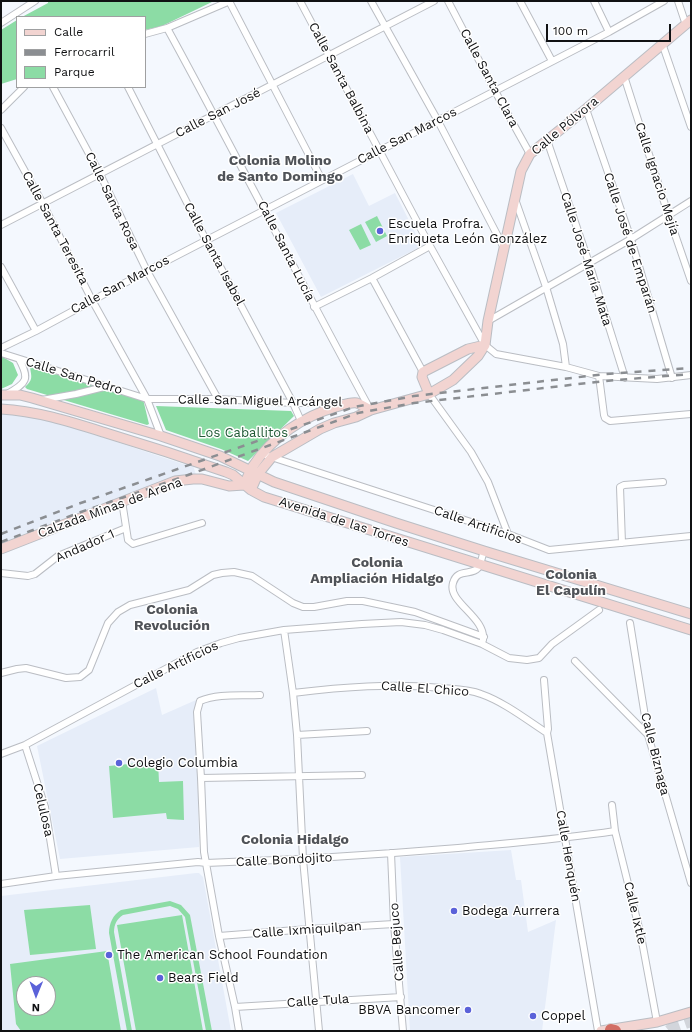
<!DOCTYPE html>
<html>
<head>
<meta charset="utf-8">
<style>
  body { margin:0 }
  #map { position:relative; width:692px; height:1032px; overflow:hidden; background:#f4f8fe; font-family:"Work Sans",sans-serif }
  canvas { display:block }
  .frame { position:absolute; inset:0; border:2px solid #101113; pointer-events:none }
  .legend { position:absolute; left:16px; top:16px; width:130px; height:72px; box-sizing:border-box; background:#fff; border:1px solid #9fa0a1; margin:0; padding:5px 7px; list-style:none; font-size:12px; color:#101113 }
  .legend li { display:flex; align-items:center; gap:8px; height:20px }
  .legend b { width:20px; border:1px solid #9fa0a1 }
  .north { position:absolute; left:16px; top:976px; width:40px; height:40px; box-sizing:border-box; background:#fff; border:1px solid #9fa0a1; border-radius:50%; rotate:181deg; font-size:11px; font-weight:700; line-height:16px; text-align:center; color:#101113 }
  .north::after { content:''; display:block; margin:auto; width:14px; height:18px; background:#5b62d9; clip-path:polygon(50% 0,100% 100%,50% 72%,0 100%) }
  .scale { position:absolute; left:546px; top:24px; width:125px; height:18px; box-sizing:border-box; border:2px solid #101113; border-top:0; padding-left:5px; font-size:12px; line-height:14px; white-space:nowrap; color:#101113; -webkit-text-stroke:3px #fff; paint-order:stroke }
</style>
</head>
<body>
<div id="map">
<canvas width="692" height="1032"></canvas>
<div class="frame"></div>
<ul class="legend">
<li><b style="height:5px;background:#f2d4d1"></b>Calle</li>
<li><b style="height:5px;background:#8b8e92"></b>Ferrocarril</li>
<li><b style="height:11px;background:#8cdca5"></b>Parque</li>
</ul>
<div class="north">N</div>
<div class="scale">100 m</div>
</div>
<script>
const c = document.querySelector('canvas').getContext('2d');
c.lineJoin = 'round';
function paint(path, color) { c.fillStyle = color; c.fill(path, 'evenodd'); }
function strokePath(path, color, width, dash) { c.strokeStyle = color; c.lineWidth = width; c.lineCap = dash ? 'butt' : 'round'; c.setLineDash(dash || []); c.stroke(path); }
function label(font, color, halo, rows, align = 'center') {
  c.font = font + ' "Work Sans",sans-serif'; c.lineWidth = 3; c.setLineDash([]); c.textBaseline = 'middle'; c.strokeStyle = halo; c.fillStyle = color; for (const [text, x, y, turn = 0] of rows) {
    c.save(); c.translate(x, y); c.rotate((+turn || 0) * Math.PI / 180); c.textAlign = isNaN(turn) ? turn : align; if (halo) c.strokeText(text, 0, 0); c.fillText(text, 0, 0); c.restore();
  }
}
paint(new Path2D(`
  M353 174 369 206 395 193 422 246 321 297 276 213Z
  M1 412 17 413 62 424 183 464 193 465 196 475 178 478 70 516 1 543Z
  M156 688 162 715 196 700 199 847 60 859 37 746Z
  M511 850 516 880H521L528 932 556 920 542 1031H410L400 857Z
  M196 873H199L203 877 231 1031H1V896ZM24 984H48V1008H24Z`), '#e6edf9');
paint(new Path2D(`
  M48 1H214L162 26 145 30V17H22L48 3Z
  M17 20V79L1 84V30Z
  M377 216 387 236 376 242 365 222Z
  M361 224 371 245 360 250 349 230Z
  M1 356 13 363 18 375 12 384 1 389Z
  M30 367 143 399 149 424 147 425 27 389 25 387C34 379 31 376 30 367Z
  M156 406 291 411 294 416 248 461 221 449 166 430Z
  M158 761 159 782 183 781 184 820 167 819 166 813 113 818 109 766Z
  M170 901 181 905 190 915 212 1031H206L185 917 178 909 170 906 123 915C117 919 114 924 114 932L132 1031H127L109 933C109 923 113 915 121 910Z
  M90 905 96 949 30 955 24 910Z
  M182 915 203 1031H136L117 925Z
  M107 951 121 1031H21L16 1024 10 964ZM24 984H48V1008H24Z`), '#8cdca5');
strokePath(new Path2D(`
  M669 1031 674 1027 691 1021`), '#d2d5db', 12, [12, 6]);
const street = new Path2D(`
  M229 1 322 180
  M300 1 430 246 485 345 496 354 566 367 599 376 657 379 691 375
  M371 1 438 121 504 248
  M448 1 495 91 530 154
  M520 1 552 61
  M594 1 609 32
  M678 1 686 25
  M1 23 35 1
  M167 28C236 154 301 283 370 409
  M145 34 167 28 230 1
  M662 43 691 127
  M624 76 668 214 691 281
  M53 87 100 174 147 271 218 399
  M128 87 206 240 293 403 301 421
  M586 109 631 239 672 378
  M1 110 24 87
  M1 128 43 204 92 300 147 399 161 436
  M547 140 589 263 625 378
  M515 199 546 287 563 344 566 367
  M1 225 434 1
  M1 267 36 331
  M372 278 423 372
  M314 307 372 278 430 246
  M488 321 631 239 691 201
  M1 348 36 331 147 271 609 32 664 1
  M1 353 147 399H218L293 403H342
  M599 376 604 415 605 418 610 421 691 414
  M7 394C27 383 30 379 19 359
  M429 394 471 452 488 482 508 534
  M42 400 76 394 108 386
  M262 454 508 534 549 550 691 536
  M122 501 128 540 133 544 202 523
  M622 543 620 487 624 485 663 482
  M1 573 28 576 35 574 58 556 126 528
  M630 623 648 735 691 883
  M284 630 293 693 297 735 303 859 319 1031
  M483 640C486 617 447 602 453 583 457 568 471 576 478 568 481 564 482 556 484 551
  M575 661 648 735
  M1 673 17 669 26 668 66 678 80 677 89 670 108 623 118 612 130 605 189 590 213 575 222 573 234 572 252 576 293 603 303 607H314L347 601H363L415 612 484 637
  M544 680 548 729 547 733 598 1031
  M293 693C343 687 392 683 442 688 455 689 469 689 481 694 504 702 527 720 547 733
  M297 735 367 731
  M25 745 45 807 56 876
  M1 754 25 745 197 652 221 643 239 638 284 630 362 624 401 622 425 625 443 630 482 644 509 658 527 660 539 658 552 644 599 610
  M201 778 362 775
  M612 805 615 831 641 936 657 1022
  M391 853 394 924 403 1031
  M1 884 56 876 198 862 206 863C291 860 374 855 458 848 511 843 563 839 615 831
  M219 936 309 929 394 924
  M235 1007 401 997
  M239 1031 235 1007 219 936 204 852 201 778 197 712 200 701C218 693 241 696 260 695`);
const secondary = new Path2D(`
  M429 394 422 377 423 372 468 349 485 345
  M1 395H20L32 398 161 436 220 456 274 482 396 523 484 551 691 614
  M1 409C37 411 71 422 106 433 146 445 186 458 226 472L233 475 251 490 264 497 691 630
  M244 485C247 479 249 472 253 466 272 437 304 416 336 407 343 405 350 402 357 403 362 405 366 408 371 410
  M251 490 258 474 272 457 320 429 334 423 356 417 371 410 429 394 453 380 478 356 485 345 488 321 521 171 530 154 586 109 691 20
  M1 549 175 481 193 479H202L229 486 244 485
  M601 1031 657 1022 691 1012`);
const highway = new Path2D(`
  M611 1030 615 1031`);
strokePath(street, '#babdc3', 8);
strokePath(secondary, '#babdc3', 11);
strokePath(highway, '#d4d4d5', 14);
strokePath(street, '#fff', 6);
strokePath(secondary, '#f2d4d1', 9);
strokePath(highway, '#d26e65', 12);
strokePath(new Path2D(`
  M1 534 78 504 354 407 414 396 606 374 691 368
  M1 542 81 512 188 475 358 413 414 403 605 381 691 374`), '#8b8e92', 2.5, [7, 7]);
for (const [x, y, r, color] of [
  [380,231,4,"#5b62d9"],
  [119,763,4,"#5b62d9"],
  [454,911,4,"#5b62d9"],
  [109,955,4,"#5b62d9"],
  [160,978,4,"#5b62d9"],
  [468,1010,4,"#5b62d9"],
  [533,1016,4,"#5b62d9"]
]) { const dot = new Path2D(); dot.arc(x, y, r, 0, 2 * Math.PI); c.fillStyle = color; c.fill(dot); strokePath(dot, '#fff', 1.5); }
label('13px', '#101113', '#fff', [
  ["Calle Santa Balbina",341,78,62],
  ["Calle Santa Clara",489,78,62],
  ["Calle San José",218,113,-27],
  ["Calle Pólvora",565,126,-40],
  ["Calle San Marcos",407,136,-27],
  ["Calle Ignacio Mejía",657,179,72],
  ["Calle Santa Rosa",112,201,64],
  ["Calle Santa Teresita",55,228,62],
  ["Calle José de Emparán",630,243,72],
  ["Calle Santa Lucía",286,251,63],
  ["Calle Santa Isabel",214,254,62],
  ["Calle José María Mata",586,259,72],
  ["Calle San Marcos",120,285,-28],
  ["Calle San Pedro",74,376,17],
  ["Calle San Miguel Arcángel",260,401,1],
  ["Calzada Minas de Arena",110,508,-20],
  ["Avenida de las Torres",344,522,18],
  ["Calle Artificios",478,525,19],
  ["Andador 1",85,546,-24],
  ["Calle Artificios",176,665,-26],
  ["Calle El Chico",425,689,4],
  ["Calle Biznaga",655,754,76],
  ["Celulosa",43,810,77],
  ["Calle Henquén",568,856,80],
  ["Calle Bondojito",284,860,-3],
  ["Calle Ixtle",635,913,77],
  ["Calle Ixmiquilpan",307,930,-4],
  ["Calle Bejuco",397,942,-94],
  ["Calle Tula",318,1001,-4]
]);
label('13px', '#101113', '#fff', [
  ["Escuela Profra.",388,224],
  ["Enriqueta León González",388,239],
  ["Colegio Columbia",127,763],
  ["Bodega Aurrera",462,911],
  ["The American School Foundation",117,955],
  ["Bears Field",168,978],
  ["BBVA Bancomer",460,1010,"right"],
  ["Coppel",541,1016]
], 'left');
label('13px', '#205935', '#fff', [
  ["Los Caballitos",243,433]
]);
label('bold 14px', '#505358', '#fff', [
  ["Colonia Molino",280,161],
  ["de Santo Domingo",280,177],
  ["Colonia",377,563],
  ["Ampliación Hidalgo",377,579],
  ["Colonia",571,575],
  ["El Capulín",571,591],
  ["Colonia",172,610],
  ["Revolución",172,626],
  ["Colonia Hidalgo",295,840]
]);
</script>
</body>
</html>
